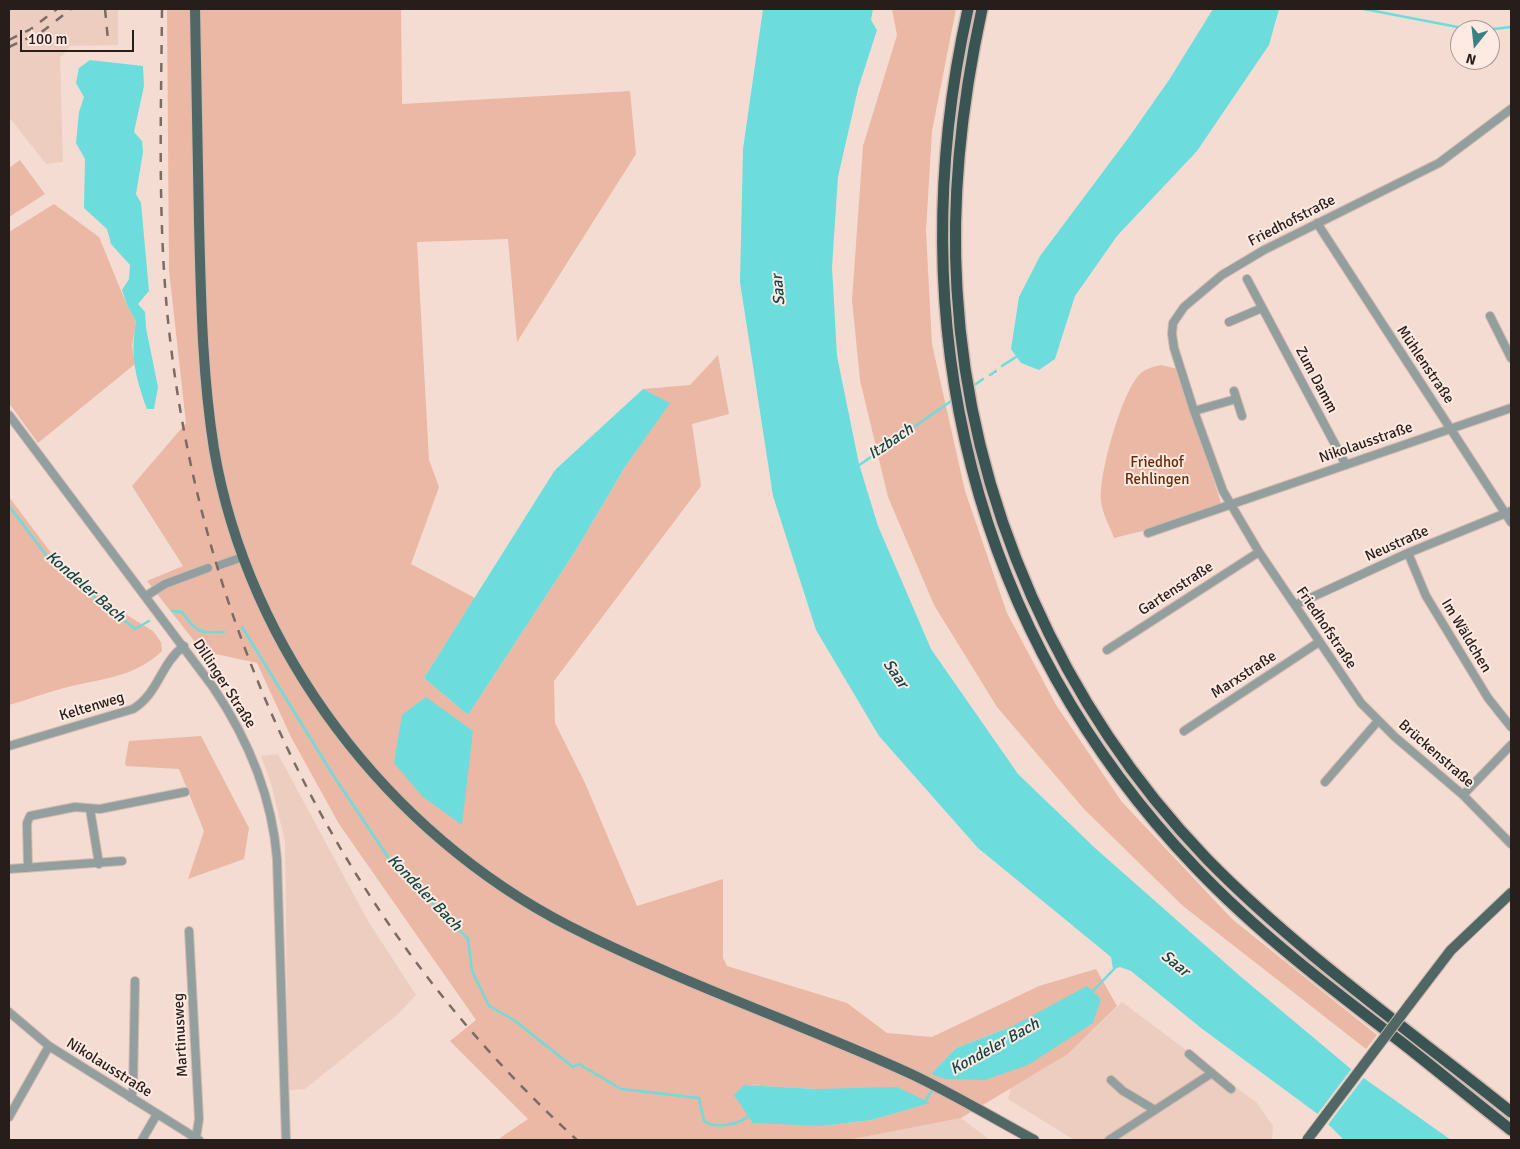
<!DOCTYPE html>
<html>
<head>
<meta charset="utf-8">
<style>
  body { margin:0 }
  #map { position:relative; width:1520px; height:1149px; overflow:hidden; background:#f5dcd2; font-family:Signika,sans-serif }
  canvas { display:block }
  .frame { position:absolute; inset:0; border:10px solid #271e1b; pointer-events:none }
  .north { position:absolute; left:1450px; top:20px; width:50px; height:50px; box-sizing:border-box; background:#feeae2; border:1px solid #a89892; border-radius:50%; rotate:196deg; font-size:14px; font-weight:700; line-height:20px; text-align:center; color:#271e1b }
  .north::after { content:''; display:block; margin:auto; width:18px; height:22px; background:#3b8383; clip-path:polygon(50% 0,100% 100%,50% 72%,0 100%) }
  .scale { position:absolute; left:20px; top:30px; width:114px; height:22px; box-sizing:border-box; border:2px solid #271e1b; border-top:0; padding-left:6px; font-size:15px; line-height:18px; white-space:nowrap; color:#271e1b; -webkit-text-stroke:4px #feeae2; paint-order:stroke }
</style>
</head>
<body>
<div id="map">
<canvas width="1520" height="1149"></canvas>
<div class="frame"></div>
<div class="north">N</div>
<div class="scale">100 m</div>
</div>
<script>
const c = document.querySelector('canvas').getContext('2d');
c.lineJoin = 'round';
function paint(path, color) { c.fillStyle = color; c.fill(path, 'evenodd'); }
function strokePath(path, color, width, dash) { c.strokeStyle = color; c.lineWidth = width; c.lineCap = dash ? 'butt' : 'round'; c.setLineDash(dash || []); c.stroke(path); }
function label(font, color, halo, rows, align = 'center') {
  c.font = font + ' Signika,sans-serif'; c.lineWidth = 4; c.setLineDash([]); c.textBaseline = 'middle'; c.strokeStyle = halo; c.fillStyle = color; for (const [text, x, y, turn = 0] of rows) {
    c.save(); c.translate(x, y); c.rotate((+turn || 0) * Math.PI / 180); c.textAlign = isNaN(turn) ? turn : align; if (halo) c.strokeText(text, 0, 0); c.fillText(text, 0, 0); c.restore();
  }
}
paint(new Path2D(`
  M9 9H118V45L70 46 60 58 63 162 46 164 9 117Z
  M278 754 368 921 416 995 398 1014 305 1089 288 1090 285 842 271 783 261 756Z
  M1122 1002 1257 1103 1273 1126 1272 1140H1074L1008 1099 1011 1088 1068 1054Z
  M961 1118 990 1140H848Z`), '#edcdc0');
paint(new Path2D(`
  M167 9H401L402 104 630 91 636 154 517 342 508 239 417 242 429 460 439 487 411 564 475 598 424 678 468 715 576 550 625 467 669 403 643 389 690 385 718 355 729 414 692 424 701 486 554 681 555 723 585 783 637 906 723 879V958L727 966 847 1003 887 1033 932 1037 1039 986 1096 969 1117 1006 1068 1054 961 1118 848 1140H501L500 1138 528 1119 450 1041 476 1020 339 824 291 737 257 663 202 651 147 581 183 566 132 486 186 423 169 270ZM1013 1026 931 1074 956 1048ZM744 1085 817 1089 929 1103 872 1120 823 1126Z
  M892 9H956L932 131 926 231 932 344 965 491 1007 613 1056 705 1122 802 1232 919 1377 1035 1366 1049 1183 906 1084 809 997 707 934 605 888 497 860 380 852 300 863 146 897 35Z
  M20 160 45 194 9 217V168Z
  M54 204 99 237 127 305 136 321 132 346 135 364 38 443 9 403V232Z
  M1161 365 1178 369 1221 503 1147 530 1114 538C1110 527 1102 513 1101 501 1099 474 1120 398 1138 376 1144 369 1152 367 1161 365Z
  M9 497 55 558 117 609 153 631 161 642 162 651C132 679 101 678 64 688 45 693 27 700 9 705Z
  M201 736 249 828 244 859 188 879 204 831 179 769 126 766 125 763 129 741Z`), '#eab8a4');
paint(new Path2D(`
  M763 9H873L871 20 877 30 858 89 838 177 832 267 837 356 859 464 878 526 931 649 1018 774 1095 848 1240 976 1351 1069 1451 1140H1344L1319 1115 1201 1028 1131 971 1120 967 1113 969 1111 957 978 848 879 736 816 630 773 496 740 282 743 149Z
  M1213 9H1279L1269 45 1197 151 1117 236 1075 296 1055 359 1039 370 1021 363 1011 349 1019 297 1040 256 1129 137 1169 80Z
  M90 60 143 66 144 86 134 132 142 141 143 152 136 194 141 203 149 291 138 304 145 312 146 328 158 387 154 409H147C135 376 130 356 136 321L127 305 122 290 129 279 130 265 111 244 107 229 84 208 85 159 76 143 79 112 84 97 76 83 79 68Z
  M643 389 670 403 625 467 576 550 468 715 424 678 555 470Z
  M426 697 473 731 462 825 423 797 394 763 402 715Z
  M1087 986 1101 999 1093 1023 1028 1065 985 1080 946 1079 931 1074 956 1048 1013 1026Z
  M744 1085 817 1089 897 1087 930 1103 872 1120 823 1126 753 1123 734 1095Z`), '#6cdddc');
paint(new Path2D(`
  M1353 1067 1365 1076 1327 1126 1316 1116Z`), '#f5dcd2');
strokePath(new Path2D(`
  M1364 9 1473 30
  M1485 30 1511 27
  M1002 366 1016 357
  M990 375 996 371
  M976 384 983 379
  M858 466 954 399
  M9 506 52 563 135 629 149 621
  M172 611 182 612C197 633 199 633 224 632
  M242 627 333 775 388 857 468 939 472 971 489 1006 514 1020 573 1067 579 1064 621 1089 699 1098 704 1121C715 1129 739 1125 750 1115
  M1091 993 1115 968
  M925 1101 934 1088`), '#6cdddc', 2.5);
const minor = new Path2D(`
  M1511 109 1439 163 1264 250 1222 275 1184 307 1173 323 1172 334 1174 348 1194 411 1223 491 1259 552 1361 703 1395 737 1463 795 1511 844
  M1317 223 1511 522
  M1247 279 1346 465
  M1490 316 1511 358
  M1229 322 1262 308
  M1234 391 1242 416
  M1194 411 1236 399
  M9 415 213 687C248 739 272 795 277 859L286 1140
  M1148 533 1511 408
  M1408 553 1426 596 1488 698 1511 727
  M220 565 237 559
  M146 596 165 584 208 568
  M1295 605 1408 553 1511 511
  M1107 650 1259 552
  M1184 731 1319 642
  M9 746 133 709C159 693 160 664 184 646
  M1325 782 1378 721
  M1463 795 1511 745
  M90 809 99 864
  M28 868 27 823 30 816 75 807 100 809 185 792
  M9 869 122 861
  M189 931 199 1119 196 1138
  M9 1012 49 1046 199 1140
  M1189 1054 1231 1089
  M1111 1080 1123 1091 1155 1110
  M131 1098 133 1090 135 981
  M9 1117 49 1046
  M142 1140 157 1114
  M1109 1140 1212 1073`);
const major = new Path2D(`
  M195 9C196 80 198 151 199 222 201 298 202 373 214 449 248 650 389 834 569 926 679 982 796 1022 909 1073 952 1093 993 1118 1034 1140
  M1409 1005 1451 950 1511 893`);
const highway = new Path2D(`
  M968 9C898 322 972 634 1196 868 1258 933 1330 988 1401 1042 1438 1071 1474 1101 1511 1130
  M982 9C962 101 951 195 957 290 969 501 1061 707 1207 859 1299 953 1409 1030 1511 1112`);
strokePath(minor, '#d0bab1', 10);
strokePath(major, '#d0bab1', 12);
strokePath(highway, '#d0bab1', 14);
strokePath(minor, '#939f9e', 8);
strokePath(major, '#516766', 10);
strokePath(highway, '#3a5353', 11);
strokePath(new Path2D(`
  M105 9 108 40
  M162 9C161 121 157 236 171 347 208 651 351 934 577 1140
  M9 40 31 29 57 9
  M9 47 43 31 71 9`), '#7b6b65', 2.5, [9, 9]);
const majorBridge = new Path2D(`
  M1307 1140 1409 1005`);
strokePath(majorBridge, '#d0bab1', 12, []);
strokePath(majorBridge, '#516766', 10);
label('15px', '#271e1b', '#feeae2', [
  ["Friedhofstraße",1292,221,-27],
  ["Mühlenstraße",1425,365,56],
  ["Zum Damm",1316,380,62],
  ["Nikolausstraße",1366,443,-19],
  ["Neustraße",1397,544,-24],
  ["Gartenstraße",1176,589,-33],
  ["Friedhofstraße",1326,628,56],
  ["Im Wäldchen",1466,636,59],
  ["Marxstraße",1244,675,-33],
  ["Dillinger Straße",224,684,57],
  ["Keltenweg",92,707,-17],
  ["Brückenstraße",1436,754,41],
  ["Martinusweg",181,1035,-93],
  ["Nikolausstraße",109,1068,32]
]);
label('15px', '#6b2803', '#feeae2', [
  ["Friedhof",1157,463],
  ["Rehlingen",1157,480]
]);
label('italic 16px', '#124646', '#feeae2', [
  ["Saar",779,290,-95],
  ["Itzbach",891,442,-34],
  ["Kondeler Bach",85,587,41],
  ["Saar",895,674,55],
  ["Kondeler Bach",424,893,46],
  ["Saar",1175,964,39],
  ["Kondeler Bach",995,1047,-29]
]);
</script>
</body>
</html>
